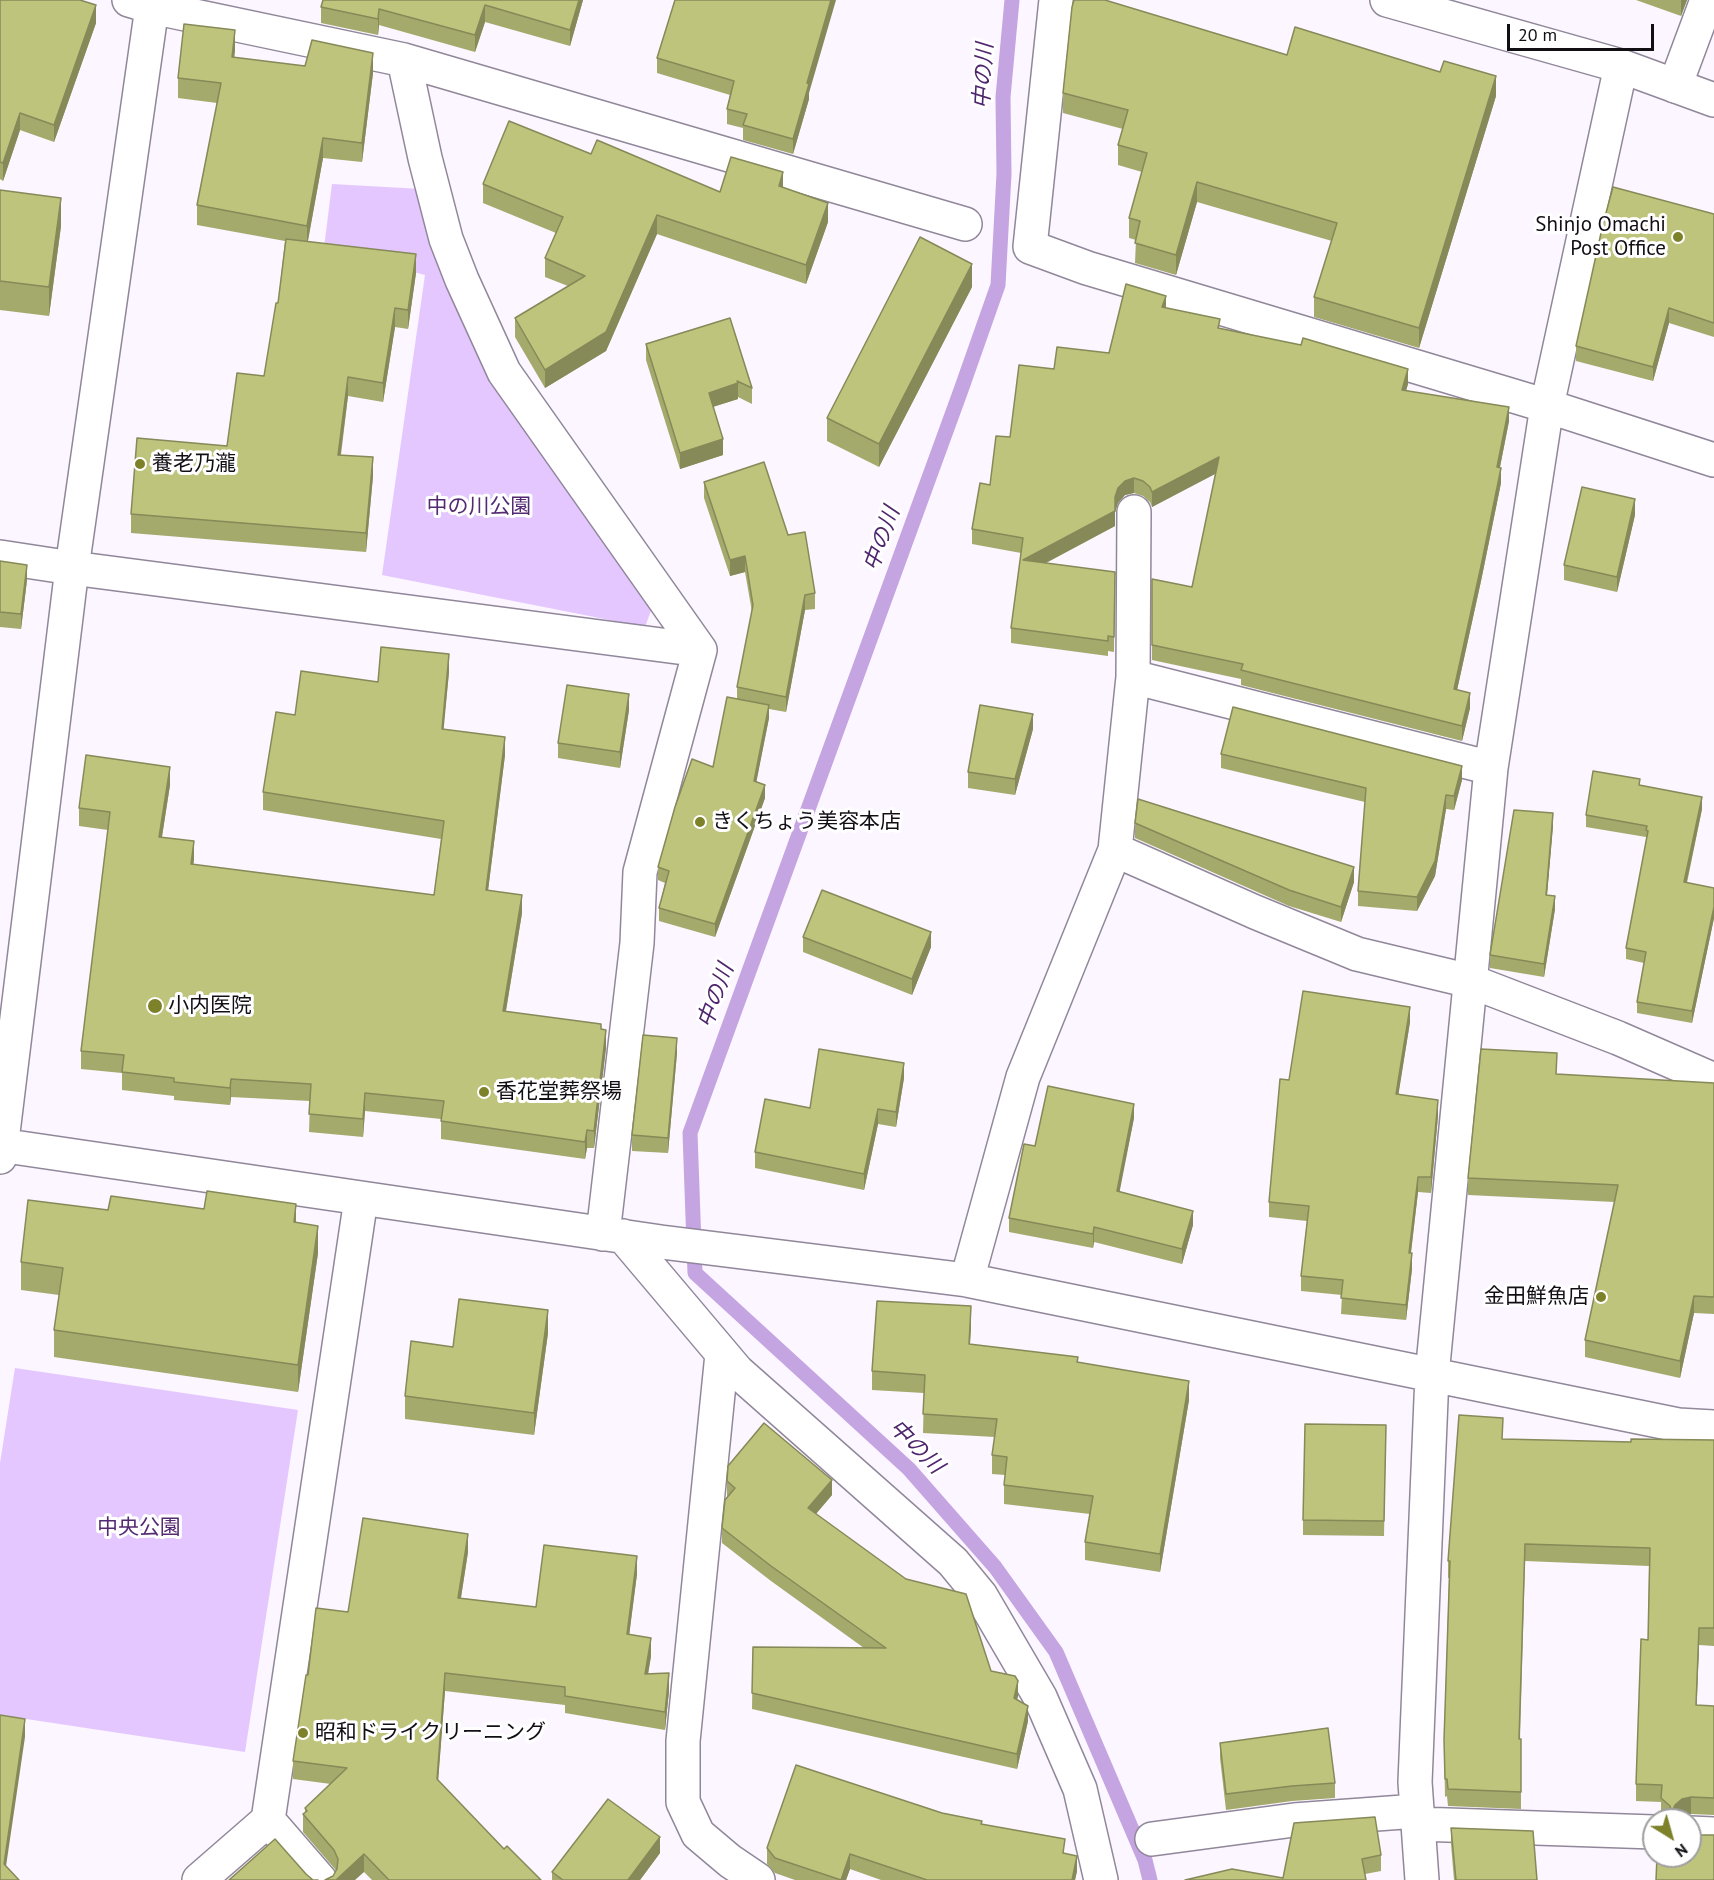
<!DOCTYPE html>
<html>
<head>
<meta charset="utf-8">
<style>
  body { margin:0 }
  #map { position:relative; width:1714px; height:1880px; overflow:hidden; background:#fbf6ff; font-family:"PT Sans",sans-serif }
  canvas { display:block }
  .north { position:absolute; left:1642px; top:1808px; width:60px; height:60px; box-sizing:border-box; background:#fff; border:2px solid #a09fa1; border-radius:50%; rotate:143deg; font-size:16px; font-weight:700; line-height:24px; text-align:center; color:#110e14 }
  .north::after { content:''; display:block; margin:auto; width:21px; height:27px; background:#7d812a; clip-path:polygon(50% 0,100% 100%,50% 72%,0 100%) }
  .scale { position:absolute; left:1507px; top:24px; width:147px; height:27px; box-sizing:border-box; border:3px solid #110e14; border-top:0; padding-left:8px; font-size:18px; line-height:21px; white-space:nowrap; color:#110e14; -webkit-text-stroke:4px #fff; paint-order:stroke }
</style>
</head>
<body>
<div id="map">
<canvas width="1714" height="1880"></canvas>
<div class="north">N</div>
<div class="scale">20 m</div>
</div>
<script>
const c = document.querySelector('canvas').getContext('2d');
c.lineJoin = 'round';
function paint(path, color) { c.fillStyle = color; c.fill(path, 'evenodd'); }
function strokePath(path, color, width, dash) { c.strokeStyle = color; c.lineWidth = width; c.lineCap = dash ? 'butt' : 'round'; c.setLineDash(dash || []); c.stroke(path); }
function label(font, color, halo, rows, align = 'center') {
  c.font = font + ' "PT Sans","Noto Sans JP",sans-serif'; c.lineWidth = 6; c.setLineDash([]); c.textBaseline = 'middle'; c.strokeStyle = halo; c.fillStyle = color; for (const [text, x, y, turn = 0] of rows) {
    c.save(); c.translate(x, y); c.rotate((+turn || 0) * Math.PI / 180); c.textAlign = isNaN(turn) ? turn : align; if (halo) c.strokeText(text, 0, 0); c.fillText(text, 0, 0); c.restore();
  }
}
paint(new Path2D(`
  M332 184 421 189 458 299 653 605 645 627 382 575 425 275 324 248Z
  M15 1368 298 1410 245 1752 0 1715V1463Z`), '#e4c7ff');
strokePath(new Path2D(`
  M1012 0 1003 97 1004 174 998 285 961 390 690 1133 695 1273 909 1469 995 1567 1056 1652 1145 1860 1150 1880`), '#c5a4e2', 15);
const minor = new Path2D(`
  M129 0 152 7 404 60 965 224
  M1056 0 1030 247 1087 268 1547 406 1714 460
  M404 60 425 158 446 239 462 280 504 372 700 650
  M1675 86 1707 0
  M0 557 72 568 700 650
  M1133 677 1134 512
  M1115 850 1255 912 1357 954 1470 981 1618 1038 1714 1080
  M0 1145 661 1242 967 1280 1678 1425 1714 1427
  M0 1157 72 568 153 0
  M603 1234 637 943 640 872 700 650
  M623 1236 737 1371 953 1562 981 1596 1040 1697 1080 1789 1101 1880
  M967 1280 1023 1077 1115 850 1133 677 1491 768
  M722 1354 683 1741V1802L698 1834 730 1861 758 1880
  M268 1820 320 1880
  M1418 1824 1654 1832
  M1690 1833 1714 1834
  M1152 1839 1294 1820 1417 1811
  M199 1880 268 1820 361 1199
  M1422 1880 1415 1782 1432 1375 1491 768 1547 406 1621 66`);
const major = new Path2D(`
  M1387 0 1621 66 1714 100`);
strokePath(minor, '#91879a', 36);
strokePath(major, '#91879a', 36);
strokePath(minor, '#fff', 33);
strokePath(major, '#fff', 33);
paint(new Path2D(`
  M0 0 96 23 54 142 20 130 3 181 0 179Z
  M323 0H583L570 46 485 22 475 52 379 25 378 35 321 23V7Z
  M1636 0H1687L1681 16Z
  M235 50 234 58 373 73 362 162 323 158 308 241 416 273 408 329 395 327 383 402 348 396 341 455 373 476 366 552 131 533V514L227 446 264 376 278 303 285 241 197 225V205L217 103 178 98V78Z
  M1287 55 1496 96 1419 348 1314 317V297L1332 241 1197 202 1176 275 1135 263 1136 240 1129 238V218L1142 172 1118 165V145L1123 129 1063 113V93Z
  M657 58 809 93V99L793 154 743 140V128L727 124V109L730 95 657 73Z
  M591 154 720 192 783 188 828 222 806 284 657 234 606 351 545 388 515 337V318L568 286 545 277V258L556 233 483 203V184Z
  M0 190 61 226 49 316 0 310Z
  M1714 214V337L1669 323 1653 381 1576 361V346Z
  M972 287 879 467 827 441V418Z
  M1166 308 1220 329 1408 384 1406 390 1509 421 1500 467 1501 483 1481 581 1457 690 1470 708 1462 741 1241 685V679L1152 660V579L1192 587 1216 473 1152 507 1150 502 1143 496 1134 493 1125 495 1118 503 1115 512V526L1046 563 1115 572 1114 652 1108 651V656L1011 643V628L1021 553 972 544V529L1010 437 1054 369 1109 353Z
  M730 318 752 388V404L738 397V399L713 407 723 455 680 469 646 360V344Z
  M704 482 788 535 815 593V609L805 610 786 712 769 709V718L756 782 765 798 715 937 659 921V908L665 883 658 880V867L713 767 737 699V687L752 612 745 572 730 576 704 498Z
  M1635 515 1617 592 1564 580V565Z
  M0 561 27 580 21 629 0 627Z
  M449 672 443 730 505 755 488 890 522 913 506 1011 601 1029 606 1048 594 1148H587L585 1159 441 1139V1119L365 1111 363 1137 309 1132 310 1101 231 1097 230 1105 174 1100V1096L122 1090V1073L81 1069V1051L108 830 79 826V808L170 785 162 837 194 859 193 865 434 895 441 839 263 810V792L295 715 378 682Z
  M629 710 620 768 558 758V743Z
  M1033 729 1015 795 968 788V772Z
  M1221 754 1462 780 1454 810 1446 809 1435 876 1417 911 1358 906V891L1365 802 1221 768Z
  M1640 786 1702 809 1687 883 1714 888V918L1692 1023 1637 1013V1002L1644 963 1626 959V948L1646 842V837L1586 827V815Z
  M1135 823 1354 882 1341 922 1289 906 1135 838Z
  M1553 826 1547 895 1555 909 1544 977 1490 968V955Z
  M803 937 931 947 912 995 803 952Z
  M1410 1022 1398 1095 1438 1116 1431 1193 1418 1192 1411 1253 1412 1269 1406 1320 1341 1314 1342 1295 1301 1291V1276L1307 1221 1269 1217V1202L1289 1080Z
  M677 1053 668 1153 632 1151V1135Z
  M1557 1074 1714 1083V1314L1694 1313 1680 1378 1585 1357V1340L1615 1202 1468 1195V1178Z
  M904 1078 896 1127 878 1124 864 1190 755 1168V1152L810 1108Z
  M1134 1118 1119 1191 1193 1225 1182 1264 1094 1242 1093 1248 1009 1232V1218L1035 1146Z
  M108 1210 296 1223 318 1253 298 1392 54 1357V1330L59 1295 21 1290V1262Z
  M971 1325 970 1344 1078 1362 1189 1400 1160 1572 1085 1560V1542L1090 1514 1004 1504V1485L1005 1475 992 1474V1455L995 1437 923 1433 924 1393 872 1390V1371Z
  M548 1333 534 1435 405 1419V1396L453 1347Z
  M1386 1425 1384 1536 1303 1535V1520Z
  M1503 1439 1631 1442 1714 1440V1646L1699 1645 1696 1705 1714 1706V1815L1691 1814 1682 1816 1677 1820H1667L1661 1815V1802L1636 1801V1784L1648 1640 1649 1566 1525 1561 1520 1739H1521V1809L1448 1806 1447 1796 1445 1797 1444 1740 1449 1578H1448V1561Z
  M727 1481 832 1495 816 1514 991 1671 1018 1696 1017 1699 1028 1721 1017 1769 752 1709 753 1647 864 1648 771 1581 722 1543V1528L727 1497Z
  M468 1552 461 1598 536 1607 637 1574 629 1635 651 1656 648 1674 669 1691 665 1730 565 1713V1705L445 1691 438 1780 504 1849 541 1880H372L364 1872 333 1876 336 1871 334 1868 303 1832V1814L305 1813V1808L331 1784 293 1779V1761L308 1675 348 1612Z
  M1220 1743 1335 1783V1798L1292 1801 1226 1810 1220 1758Z
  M942 1813 982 1824 1065 1853 1077 1871 1075 1880H881L850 1869 846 1880H795L775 1873 767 1864V1848Z
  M1294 1823 1381 1855V1871L1365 1874 1283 1878Z
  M1451 1828 1537 1880H1454L1451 1844Z
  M660 1853 640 1880H552V1872Z`), '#a4a96c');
paint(new Path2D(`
  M579 0H583L570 46V30Z
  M831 0H836L809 93V99L793 154V139L807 83Z
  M1681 0H1687L1681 16Z
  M96 5V23L54 142V125Z
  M485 5V22L475 52V35Z
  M379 9V25L378 35V19Z
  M235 30V50L232 77V57Z
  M373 53V73L362 162V143Z
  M1496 76V96L1419 348V328Z
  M20 113V130L3 181V163Z
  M323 138V158L307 245V226Z
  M783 172V190L779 186Z
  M1197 182V202L1176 275V255Z
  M61 198V226L49 316V287Z
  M828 203V222L806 284V265Z
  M657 215V234L606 351 545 388V370Z
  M416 254V273L408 329V310Z
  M972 264V287L879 467V444Z
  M1166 296V311L1162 307Z
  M395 308V327L383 402V383Z
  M1669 308V323L1653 381V367Z
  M1408 369V384L1402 405V390Z
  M348 377V396L338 473V455Z
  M738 383V399L709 408V393Z
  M1509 407V421L1497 482V467Z
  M723 439V455L680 469V453Z
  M373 457V476L366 552V533Z
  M1219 457V472L1152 507V492Z
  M1501 468V483L1481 581 1454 704V689Z
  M1134 478V493L1125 495 1118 503 1115 512V497L1118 488 1125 481Z
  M1635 499V515L1617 592V577Z
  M1115 511V526L1023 575V560Z
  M745 556V572L730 576V560Z
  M27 565V580L21 629V614Z
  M805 595V610L786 712V697Z
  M449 654V672L442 747V729Z
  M1470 693V708L1462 741V726Z
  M629 694V710L620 768V752Z
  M769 705V718L754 794V781Z
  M1033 714V729L1015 795V779Z
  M505 737V755L486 907V890Z
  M1462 766V780L1454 810V796Z
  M170 767V785L159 855V837Z
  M765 785V798L715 937V924Z
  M1446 795V809L1435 876 1417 911V897Z
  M1702 797V809L1684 894V882Z
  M1553 813V826L1546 907V895Z
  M194 841V859L191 882V864Z
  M1354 867V882L1341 922V907Z
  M522 895V913L503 1028V1011Z
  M1555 896V909L1544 977V964Z
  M1714 907V918L1692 1023V1011Z
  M931 932V947L912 995V979Z
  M1410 1007V1022L1396 1110V1094Z
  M606 1030V1048L594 1148V1131Z
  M677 1038V1053L668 1153V1138Z
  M904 1063V1078L896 1127V1112Z
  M231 1079V1097L230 1105V1088Z
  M365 1093V1111L363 1137V1119Z
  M1438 1100V1116L1431 1193V1177Z
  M1134 1104V1118L1117 1205V1191Z
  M878 1109V1124L864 1190V1174Z
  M587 1130V1148L585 1159V1142Z
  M1418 1177V1192L1409 1268V1253Z
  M296 1204V1232L294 1222Z
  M1193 1211V1225L1182 1264V1249Z
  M318 1226V1253L298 1392V1365Z
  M1094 1227V1242L1093 1248V1234Z
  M1412 1253V1269L1406 1320V1305Z
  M1694 1296V1313L1680 1378V1361Z
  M971 1306V1325L969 1362V1344Z
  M548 1310V1333L534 1435V1413Z
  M1189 1381V1400L1160 1572V1554Z
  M832 1480V1495L808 1523V1508Z
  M468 1534V1552L458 1616V1598Z
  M637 1556V1574L627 1652V1634Z
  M1699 1628V1645L1696 1722V1705Z
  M651 1638V1656L645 1692V1674Z
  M445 1673V1691L437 1796V1779Z
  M669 1673V1691L665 1730V1712Z
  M1018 1681V1696L1014 1713V1698Z
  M1028 1706V1721L1017 1769V1754Z
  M25 1719V1737L4 1880V1864Z
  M1691 1797V1814L1682 1816 1677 1820H1672V1812L1675 1805 1682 1799Z
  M660 1837V1853L640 1880H628Z
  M364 1854V1872L355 1880H336Z
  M850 1854V1869L846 1880H841Z
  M1077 1856V1871L1075 1880H1072Z`), '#868958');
const building = new Path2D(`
  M0 0H80L96 5 54 125 20 113 3 163 0 162Z
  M323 0H579L570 30 485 5 475 35 379 9 378 19 321 7Z
  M675 0H831L807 83 809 84 793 139 743 125 747 114 727 109 734 81 657 58Z
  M1074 0H1105L1287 55 1295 27 1440 72 1444 61 1496 76 1419 328 1314 297 1337 223 1197 182 1176 255 1135 243 1140 221 1129 218 1147 153 1118 145 1128 110 1063 93 1072 7Z
  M184 24 235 30 232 57 305 66 312 40 373 53 362 143 323 138 307 226 197 205 221 83 178 78Z
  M509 121 591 154 597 140 720 192 731 157 783 172 779 186 828 203 806 265 657 215 606 332 545 370 515 318 585 276 545 258 563 217 483 184Z
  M1613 187 1714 214V323L1669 308 1653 367 1576 346 1603 224Z
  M0 190 61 198 49 287 0 281Z
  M920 237 972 264 879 444 827 418Z
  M286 239 416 254 408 310 395 308 383 383 348 377 338 455 373 457 366 533 131 514 137 438 227 446 237 373 264 376 276 303H278Z
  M1126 284 1166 296 1162 307 1220 319 1218 328 1301 345 1303 338 1408 369 1402 390 1509 407 1497 467 1501 468 1481 566 1454 689 1470 693 1462 726 1241 670 1243 664 1152 645V579L1192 587 1219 457 1152 492 1150 487 1143 481 1134 478 1125 481 1118 488 1115 497V511L1023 560 1115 572 1114 637 1108 636V641L1011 628 1023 538 972 529 980 483 990 485 996 436 1010 437 1019 365 1054 369 1057 347 1109 353Z
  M730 318 752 388 737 381 738 383 709 393 723 439 680 453 646 344Z
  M764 462 788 535 805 532 815 593 805 595 786 697 737 687 753 605 745 556 730 560 704 482Z
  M1582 487 1635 499 1617 577 1564 565Z
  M0 561 27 565 21 614 0 612Z
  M381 647 449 654 442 729 505 737 486 890 522 895 503 1011 601 1024V1029L606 1030 594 1131 587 1130 585 1142 441 1121 444 1101 365 1093 363 1119 309 1114 311 1084 231 1079 230 1088 174 1082V1078L122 1072 124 1055 81 1051 110 812 79 808 86 755 170 767 159 837 194 841 191 864 434 895 444 821 263 792 276 712 295 715 301 671 378 682Z
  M567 685 629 694 620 752 558 743Z
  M727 697 769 705 754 781 765 785 715 924 659 908 669 871 658 867 675 807 692 759 713 767Z
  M980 705 1033 714 1015 779 968 772Z
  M1233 707 1462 766 1454 796 1446 795 1435 861 1417 897 1358 891 1366 788 1221 754Z
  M1593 771 1640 779 1639 785 1702 797 1684 882 1714 888V907L1692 1011 1637 1002 1646 952 1626 948 1648 831 1646 830 1647 826 1586 815Z
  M1138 799 1354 867 1341 907 1289 890 1135 823Z
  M1514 810 1553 813 1546 895 1555 896 1544 964 1490 955Z
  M822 890 931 932 912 979 803 937Z
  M1303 991 1410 1007 1396 1094 1438 1100 1431 1177H1418L1409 1253H1412L1406 1305 1341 1298 1343 1280 1301 1276 1309 1206 1269 1202 1280 1079 1289 1080Z
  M643 1035 677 1038 668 1138 632 1135Z
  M819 1049 904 1063 896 1112 878 1109 864 1174 755 1152 765 1099 810 1108Z
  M1481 1049 1557 1053 1556 1074 1714 1083V1297L1694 1296 1680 1361 1585 1340 1618 1185 1468 1178Z
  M1048 1086 1134 1104 1117 1191 1193 1211 1182 1249 1094 1227 1093 1234 1009 1218 1024 1144 1035 1146Z
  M207 1191 296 1204 294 1222 318 1226 298 1365 54 1330 63 1268 21 1262 28 1200 108 1210 111 1196 204 1209Z
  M459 1299 548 1310 534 1413 405 1396 411 1341 453 1347Z
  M877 1301 971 1306 969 1344 1078 1357 1077 1362 1189 1381 1160 1554 1085 1542 1093 1496 1004 1485 1007 1457 992 1455 997 1419 923 1414 925 1375 872 1371Z
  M1459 1415 1503 1418 1502 1439 1631 1442V1439L1714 1440V1628H1699L1696 1705 1714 1706V1798L1691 1797 1682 1799 1675 1805 1672 1812 1670 1806 1661 1798 1662 1785 1636 1784 1641 1639 1648 1640 1650 1548 1525 1544 1519 1739H1521V1792L1448 1789 1447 1779H1445L1444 1740 1450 1561H1448Z
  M764 1423 832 1480 808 1508 906 1579 966 1594 991 1671 1015 1676 1018 1681 1014 1698 1028 1706 1017 1754 752 1693 753 1647 886 1648 771 1566 722 1528 725 1500 735 1488 727 1481 728 1466Z
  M1305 1424 1386 1425 1384 1521 1303 1520Z
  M363 1518 468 1534 458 1598 536 1607 544 1545 637 1556 627 1634 651 1638 645 1674 669 1673 665 1712 565 1696V1687L445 1673 437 1779 504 1849 507 1846 541 1880H389L364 1854 336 1880H325L333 1876 337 1869 338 1859 334 1850 303 1814 307 1811 305 1808 347 1768 293 1761 306 1675H308L316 1608 348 1612Z
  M0 1715 25 1719 4 1864 19 1880H0Z
  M1328 1728 1335 1783 1292 1786 1226 1794 1220 1743Z
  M796 1765 942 1813 982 1821 981 1824 1065 1839 1063 1853 1077 1856 1072 1880H927L850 1854 841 1880 775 1858 767 1848Z
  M608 1799 660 1837 628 1880H563L552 1872Z
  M1375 1817 1381 1855 1362 1859 1366 1880H1185L1232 1869 1283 1878 1294 1823Z
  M1451 1828 1533 1831 1537 1880H1456Z
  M1690 1835H1714V1880H1656L1657 1856H1690Z
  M275 1839 306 1874 313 1880H318H229Z`);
paint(building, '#bfc47d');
strokePath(building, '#868958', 1.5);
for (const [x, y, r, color] of [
  [1678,237,6,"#7d812a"],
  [140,464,6,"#7d812a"],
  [700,822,6,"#7d812a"],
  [155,1006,8,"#7d812a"],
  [484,1092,6,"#7d812a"],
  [1601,1297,6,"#7d812a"],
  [303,1733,6,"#7d812a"]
]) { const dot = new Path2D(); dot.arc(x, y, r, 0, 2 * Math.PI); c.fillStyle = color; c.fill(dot); strokePath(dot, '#fff', 2); }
label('21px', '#110e14', '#fff', [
  ["Shinjo Omachi",1666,225,"right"],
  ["Post Office",1666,249,"right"],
  ["養老乃瀧",152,464],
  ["きくちょう美容本店",712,822],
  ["小内医院",168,1006],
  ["香花堂葬祭場",496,1092],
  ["金田鮮魚店",1589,1297,"right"],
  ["昭和ドライクリーニング",315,1733]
], 'left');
label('21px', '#542a72', '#fff', [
  ["中の川公園",479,507],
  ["中央公園",139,1528]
]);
label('italic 22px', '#4f266d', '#fff', [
  ["中の川",984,76,-87],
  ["中の川",882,539,-70],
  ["中の川",716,996,-70],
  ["中の川",916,1447,45]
]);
</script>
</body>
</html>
